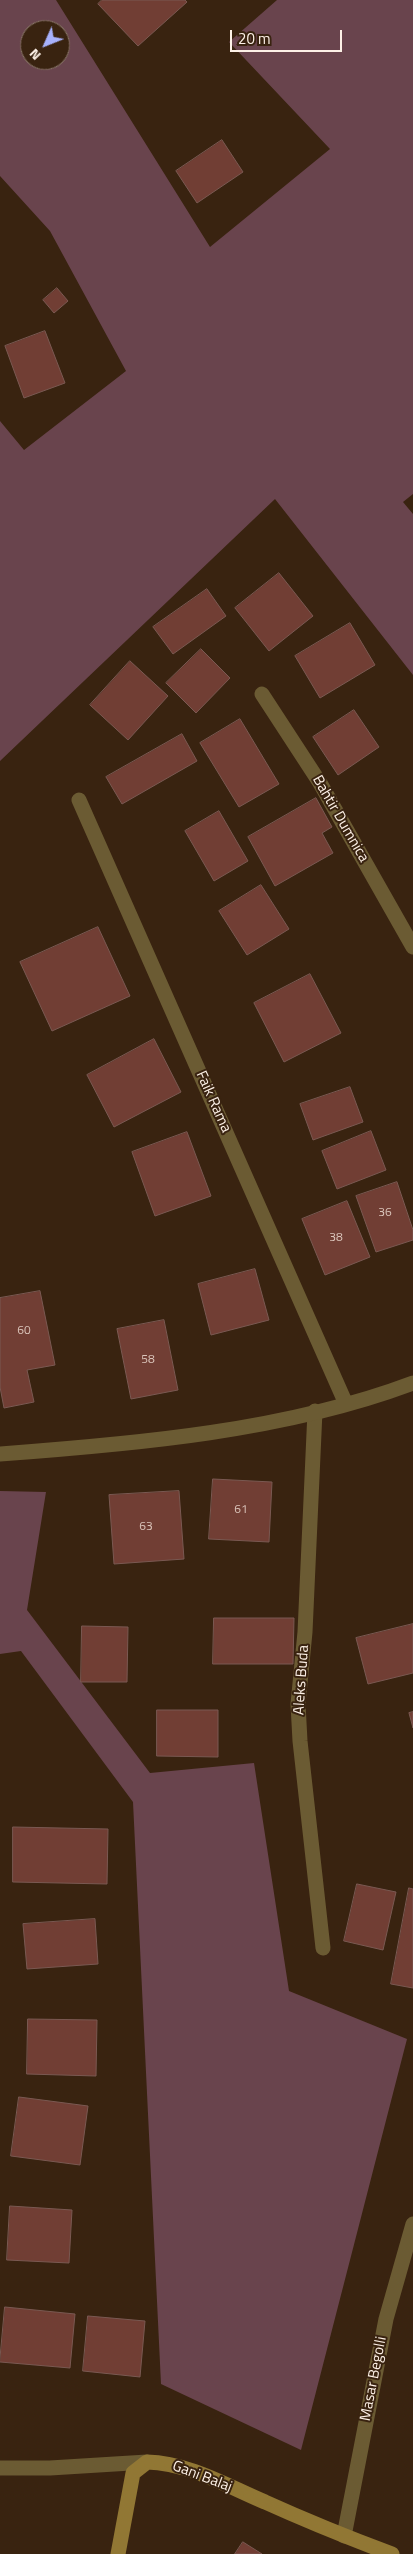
<!DOCTYPE html>
<html>
<head>
<meta charset="utf-8">
<style>
  body { margin:0 }
  #map { position:relative; width:413px; height:2554px; overflow:hidden; background:#392310; font-family:"Titillium Web",sans-serif }
  canvas { display:block }
  .north { position:absolute; left:20px; top:20px; width:50px; height:50px; box-sizing:border-box; background:#392310; border:1px solid #877566; border-radius:50%; rotate:226deg; font-size:14px; font-weight:700; line-height:20px; text-align:center; color:#fdf1e7 }
  .north::after { content:''; display:block; margin:auto; width:18px; height:22px; background:#a7b1fc; clip-path:polygon(50% 0,100% 100%,50% 72%,0 100%) }
  .scale { position:absolute; left:230px; top:30px; width:112px; height:22px; box-sizing:border-box; border:2px solid #fdf1e7; border-top:0; padding-left:6px; font-size:15px; line-height:18px; white-space:nowrap; color:#fdf1e7; -webkit-text-stroke:4px #392310; paint-order:stroke }
</style>
</head>
<body>
<div id="map">
<canvas width="413" height="2554"></canvas>
<div class="north">N</div>
<div class="scale">20 m</div>
</div>
<script>
const c = document.querySelector('canvas').getContext('2d');
c.lineJoin = 'round';
function paint(path, color) { c.fillStyle = color; c.fill(path, 'evenodd'); }
function strokePath(path, color, width, dash) { c.strokeStyle = color; c.lineWidth = width; c.lineCap = dash ? 'butt' : 'round'; c.setLineDash(dash || []); c.stroke(path); }
function label(font, color, halo, rows, align = 'center') {
  c.font = font + ' "Titillium Web",sans-serif'; c.lineWidth = 4; c.setLineDash([]); c.textBaseline = 'middle'; c.strokeStyle = halo; c.fillStyle = color; for (const [text, x, y, turn = 0] of rows) {
    c.save(); c.translate(x, y); c.rotate((+turn || 0) * Math.PI / 180); c.textAlign = isNaN(turn) ? turn : align; if (halo) c.strokeText(text, 0, 0); c.fillText(text, 0, 0); c.restore();
  }
}
paint(new Path2D(`
  M0 0H56L210 247 330 149 229 42 277 0H413V494L403 502 413 514V675L275 499 0 761V421L24 450 126 371 50 231 0 176ZM30 30H60V60H30Z
  M0 1491 46 1492 27 1610 150 1773 254 1763 289 1991 407 2039 301 2450 161 2384 133 1802 21 1651 0 1654Z`), '#69444d');
const building = new Path2D(`
  M102 0H185L187 2 138 46 98 4Z
  M222 140 243 172 197 203 176 171Z
  M57 288 68 301 54 313 43 300Z
  M45 331 65 383 24 398 5 346Z
  M279 573 313 616 269 651 235 608Z
  M207 589 226 616 173 654 153 627Z
  M350 623 375 665 320 698 295 656Z
  M201 649 230 678 196 713 166 683Z
  M130 661 168 696 128 740 90 705Z
  M354 710 379 747 338 775 313 737Z
  M240 719 279 784 239 807 200 743Z
  M182 734 197 761 122 804 106 777Z
  M316 798 332 827 322 833 333 853 275 886 248 837Z
  M219 811 248 861 214 881 185 831Z
  M261 885 289 929 247 955 219 911Z
  M98 927 130 996 52 1031 20 962Z
  M310 974 341 1033 284 1062 254 1003Z
  M154 1039 181 1092 114 1127 87 1075Z
  M350 1087 363 1122 313 1140 300 1104Z
  M371 1131 386 1170 337 1189 322 1151Z
  M187 1132 211 1196 155 1216 132 1152Z
  M397 1182 413 1230V1240L376 1252 356 1196Z
  M347 1201 370 1257 325 1275 302 1219Z
  M255 1269 269 1320 211 1335 198 1284Z
  M40 1291 55 1365 27 1370 34 1402 4 1408 0 1387V1298Z
  M164 1320 178 1390 131 1399 117 1329Z
  M213 1479 272 1482 269 1542 209 1539Z
  M179 1491 184 1559 114 1564 109 1495Z
  M214 1618H294L293 1664H213Z
  M413 1624V1673L368 1684 356 1638Z
  M82 1626 128 1627 127 1682H81Z
  M157 1710H218V1757L157 1756Z
  M413 1712V1728L409 1713Z
  M13 1827 108 1829 107 1884 13 1882Z
  M357 1884 396 1892 383 1950 344 1941Z
  M409 1888 413 1889V1988L391 1984Z
  M95 1919 98 1964 27 1969 23 1924Z
  M28 2019 97 2020 96 2076 27 2074Z
  M19 2097 88 2106 80 2165 11 2156Z
  M10 2206 72 2210 69 2263 7 2260Z
  M5 2307 75 2314 70 2368 0 2362Z
  M88 2316 145 2321 140 2377 83 2371Z
  M243 2542 262 2554H235Z`);
paint(building, '#713e34');
strokePath(building, '#7a5952', 1);
strokePath(new Path2D(`
  M315 1411 305 1632 298 1704 300 1741 323 1948`), '#6b5b33', 15);
strokePath(new Path2D(`
  M262 694 320 783 413 947
  M79 800 346 1404
  M0 1454C135 1444 286 1431 413 1383
  M0 2468H50L147 2462
  M344 2536 386 2319 413 2224`), '#6b5b33', 15);
strokePath(new Path2D(`
  M118 2554 133 2473 147 2462C189 2463 227 2486 265 2502 307 2521 349 2538 392 2554`), '#917734', 15);
label('12px', '#dac4ba', null, [
  ["36",385,1213],
  ["38",336,1238],
  ["60",24,1331],
  ["58",148,1360],
  ["61",241,1510],
  ["63",146,1527]
]);
label('15px', '#fdf1e7', '#392310', [
  ["Bahtir Dumnica",340,819,60],
  ["Faik Rama",213,1102,66],
  ["Aleks Buda",302,1680,-86],
  ["Masar Begolli",374,2379,-79],
  ["Gani Balaj",202,2477,21]
]);
</script>
</body>
</html>
